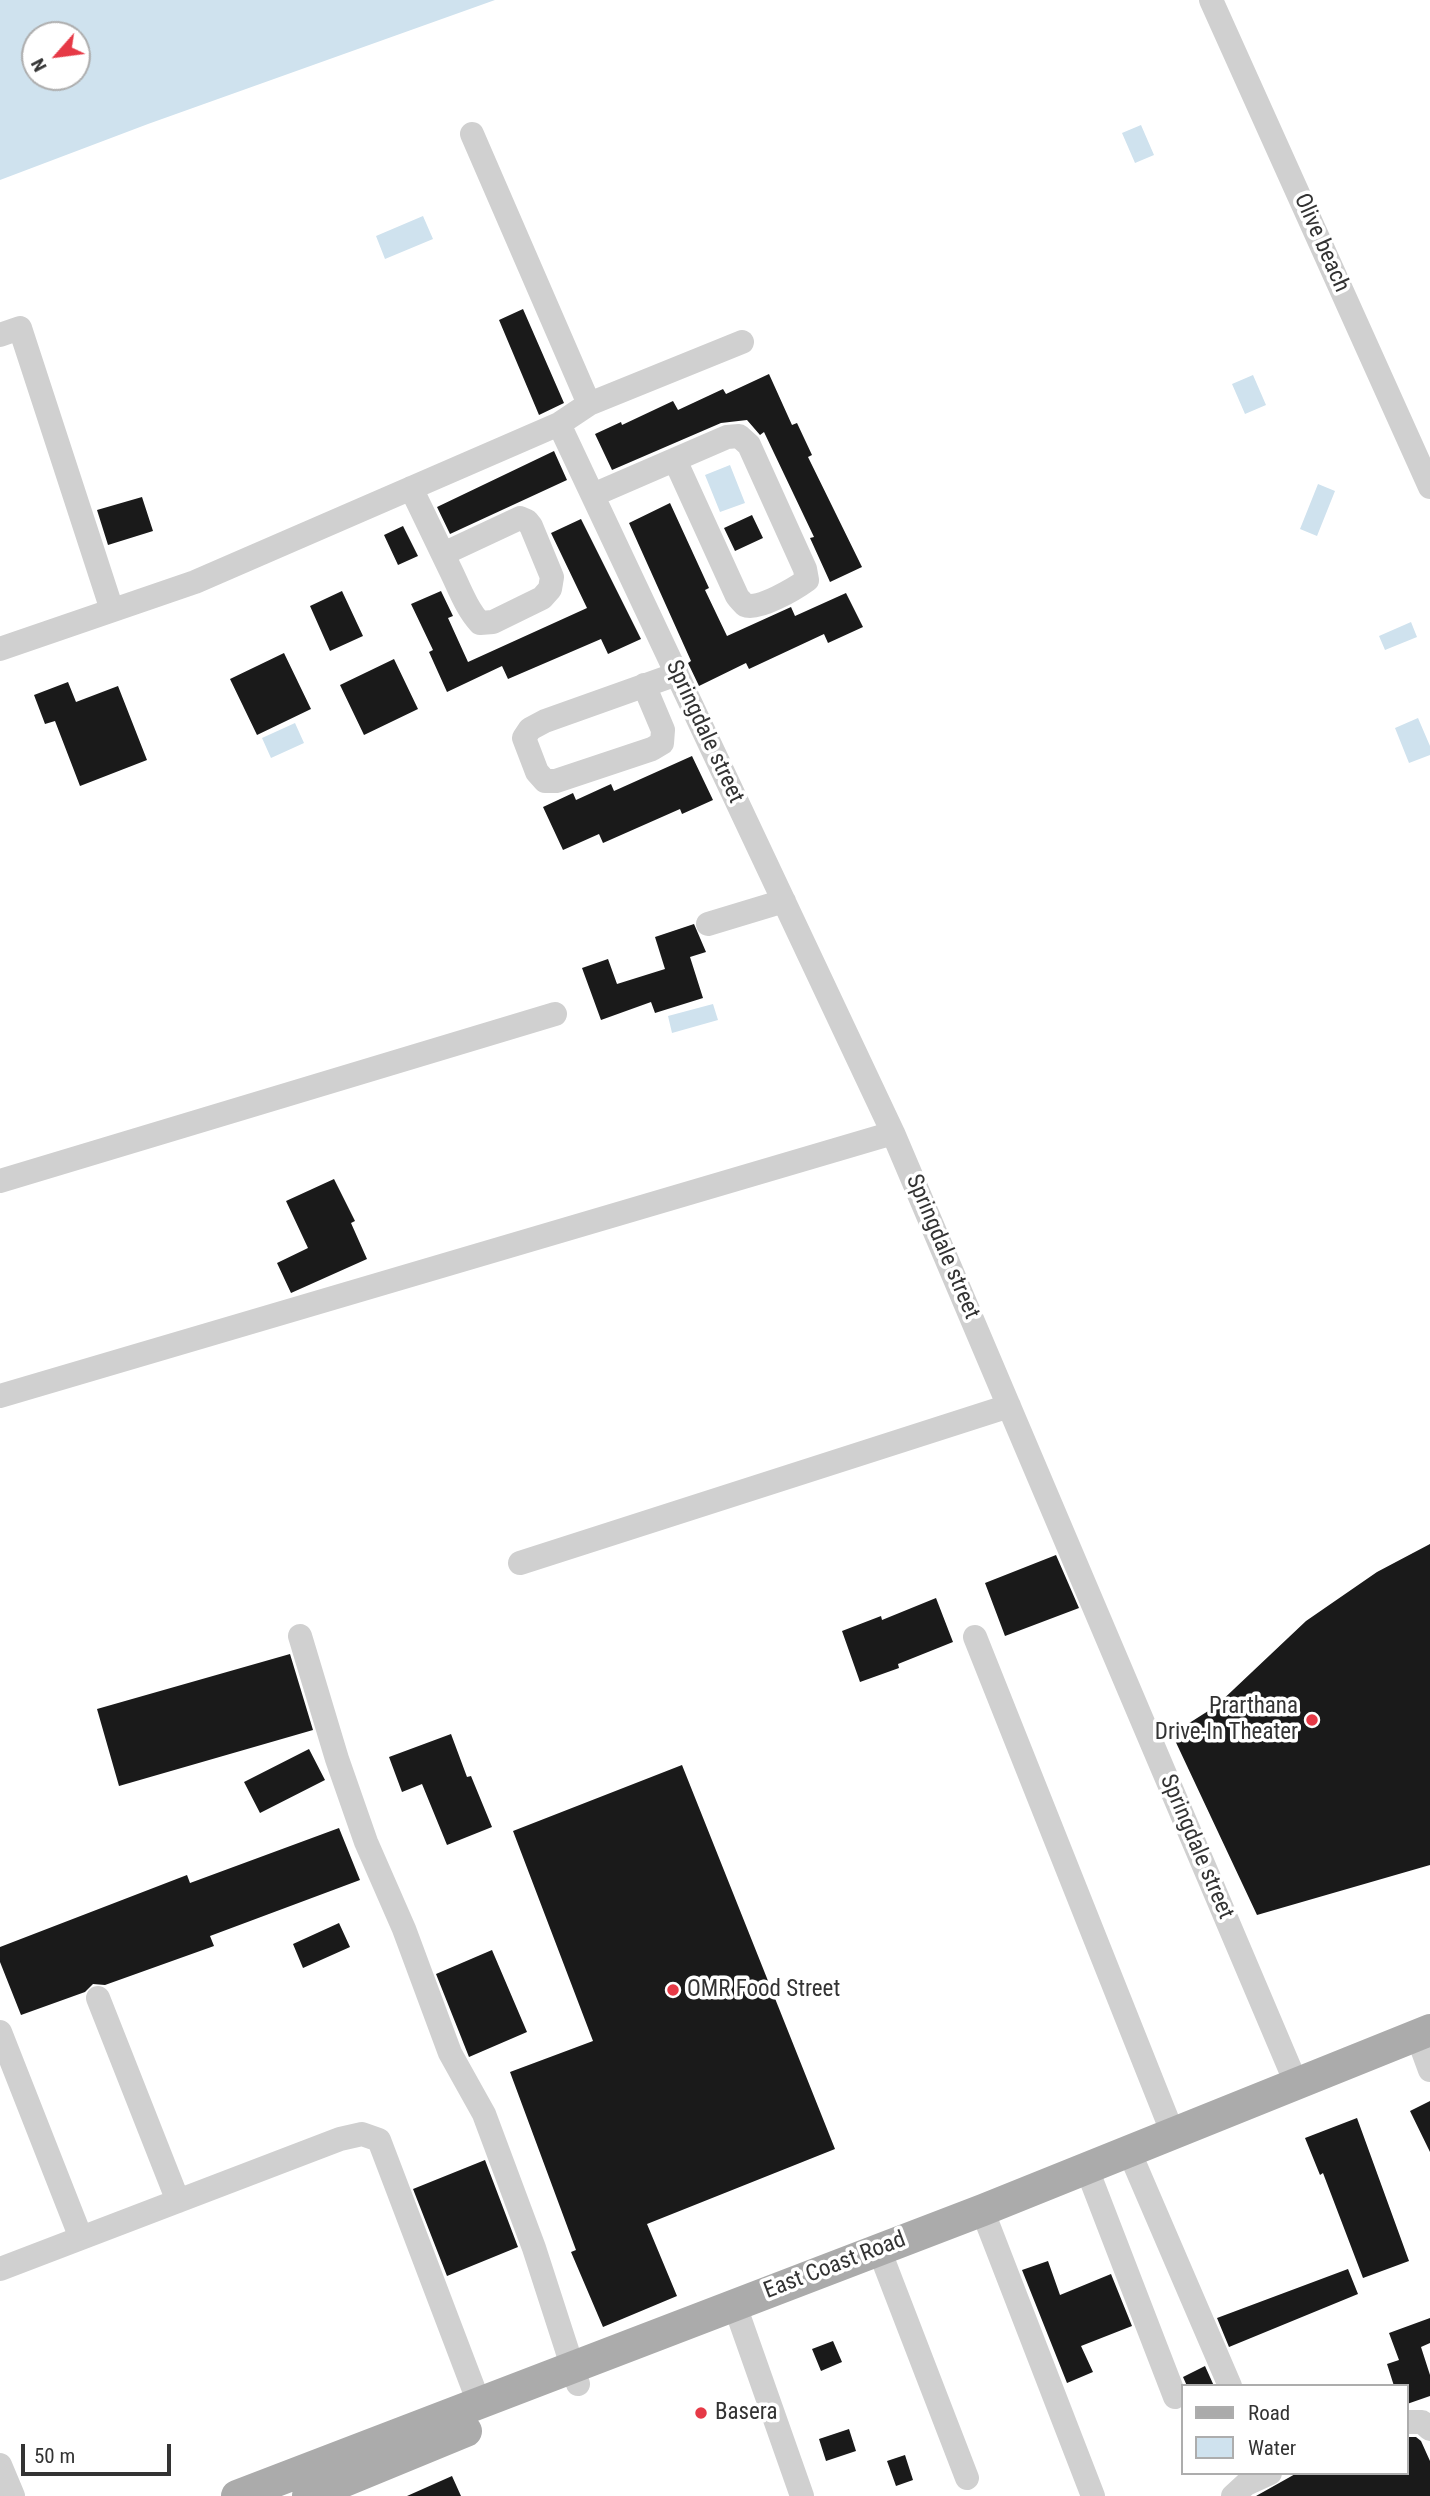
<!DOCTYPE html>
<html>
<head>
<meta charset="utf-8">
<style>
  body { margin:0 }
  #map { position:relative; width:1430px; height:2496px; overflow:hidden; background:#fff; font-family:"Roboto Condensed",sans-serif }
  canvas { display:block }
  .legend { position:absolute; left:1181px; top:2384px; width:228px; height:91px; box-sizing:border-box; background:#fff; border:2px solid #adadad; margin:0; padding:9px 12px; list-style:none; font-size:21px; color:#333 }
  .legend li { display:flex; align-items:center; gap:14px; height:35px }
  .legend b { width:35px; border:2px solid #adadad }
  .north { position:absolute; left:21px; top:21px; width:70px; height:70px; box-sizing:border-box; background:#fff; border:2px solid #adadad; border-radius:50%; rotate:242deg; font-size:19px; font-weight:700; line-height:28px; text-align:center; color:#333 }
  .north::after { content:''; display:block; margin:auto; width:24px; height:32px; background:#e63946; clip-path:polygon(50% 0,100% 100%,50% 72%,0 100%) }
  .scale { position:absolute; left:21px; top:2444px; width:150px; height:32px; box-sizing:border-box; border:4px solid #333; border-top:0; padding-left:9px; font-size:21px; line-height:24px; white-space:nowrap; color:#333; -webkit-text-stroke:5px #fff; paint-order:stroke }
</style>
</head>
<body>
<div id="map">
<canvas width="1430" height="2496"></canvas>
<ul class="legend">
<li><b style="height:9px;background:#ababab"></b>Road</li>
<li><b style="height:19px;background:#cfe2ee"></b>Water</li>
</ul>
<div class="north">N</div>
<div class="scale">50 m</div>
</div>
<script>
const c = document.querySelector('canvas').getContext('2d');
c.lineJoin = 'round';
function paint(path, color) { c.fillStyle = color; c.fill(path, 'evenodd'); }
function strokePath(path, color, width, dash) { c.strokeStyle = color; c.lineWidth = width; c.lineCap = dash ? 'butt' : 'round'; c.setLineDash(dash || []); c.stroke(path); }
function label(font, color, halo, rows, align = 'center') {
  c.font = font + ' "Roboto Condensed",sans-serif'; c.lineWidth = 7; c.setLineDash([]); c.textBaseline = 'middle'; c.strokeStyle = halo; c.fillStyle = color; for (const [text, x, y, turn = 0] of rows) {
    c.save(); c.translate(x, y); c.rotate((+turn || 0) * Math.PI / 180); c.textAlign = isNaN(turn) ? turn : align; if (halo) c.strokeText(text, 0, 0); c.fillText(text, 0, 0); c.restore();
  }
}
paint(new Path2D(`
  M0 0H495L148 124 0 180ZM35 35H77V77H35Z
  M1141 125 1154 155 1135 163 1122 133Z
  M423 216 433 239 385 259 376 236Z
  M1253 375 1266 405 1245 414 1232 384Z
  M730 465 745 503 720 512 705 475Z
  M1318 484 1335 491 1317 536 1300 529Z
  M1411 622 1417 637 1385 650 1379 636Z
  M1418 718 1430 746V755L1409 763 1395 728Z
  M295 723 304 743 271 758 262 738Z
  M713 1004 718 1020 672 1033 668 1016Z`), '#cfe2ee');
paint(new Path2D(`
  M523 309 564 403 539 415 499 320Z
  M769 374 792 425 797 423 812 455 808 457 862 567 830 582 810 538 814 537 764 432 760 435 747 420 721 423 612 470 595 434 621 422 622 425 673 401 678 410 723 389 726 394Z
  M554 451 567 480 450 534 437 507Z
  M142 497 153 531 108 545 97 510Z
  M670 503 709 588 705 590 727 636 791 607 795 616 846 593 863 627 828 643 824 634 749 669 746 663 699 686 688 663 691 661 629 523Z
  M752 515 763 538 735 551 724 528Z
  M581 519 641 639 608 654 601 639 508 679 502 666 447 692 429 652 433 650 411 604 441 591 453 616 448 618 468 662 587 608 551 533Z
  M403 526 418 556 398 565 384 535Z
  M342 591 363 636 330 651 310 606Z
  M284 653 311 709 257 735 230 679Z
  M394 659 418 709 364 735 340 685Z
  M68 682 76 702 118 686 147 760 80 786 55 721 45 724 34 695Z
  M692 756 713 800 682 814 680 809 603 843 599 834 563 850 543 807 573 793 576 800 611 784 614 791Z
  M694 924 706 952 690 957 703 998 655 1013 651 1002 601 1020 582 968 608 959 617 984 665 969 655 937Z
  M334 1179 355 1221 351 1223 367 1259 291 1293 277 1263 308 1248 286 1201Z
  M1430 1544V1865L1257 1915 1172 1734 1216 1706 1306 1621 1377 1572Z
  M1056 1555 1079 1608 1005 1636 985 1583Z
  M936 1598 953 1642 898 1664 899 1668 860 1682 842 1631 881 1616 882 1620Z
  M290 1654 313 1730 119 1786 97 1709Z
  M451 1734 467 1777 471 1776 492 1827 447 1845 422 1784 402 1792 389 1757Z
  M309 1749 325 1780 260 1813 244 1782Z
  M682 1765 835 2149 647 2224 677 2296 603 2327 571 2252 576 2250 510 2072 593 2041 513 1831Z
  M339 1828 360 1880 210 1936 214 1946 105 1985 93 1984 85 1992 21 2015 0 1962V1947L187 1875 190 1883Z
  M339 1923 350 1947 303 1968 293 1944Z
  M492 1950 527 2032 469 2057 436 1974Z
  M1430 2101V2152L1410 2111Z
  M1357 2118 1409 2261 1363 2278 1323 2173 1320 2175 1305 2138Z
  M485 2160 518 2247 447 2276 413 2189Z
  M1048 2261 1060 2295 1111 2274 1132 2326 1081 2346 1093 2372 1067 2383 1022 2270Z
  M1348 2269 1358 2294 1229 2347 1217 2318Z
  M1430 2318V2343L1421 2347 1430 2375V2396L1407 2404V2386H1394L1387 2364 1399 2360 1389 2333Z
  M833 2341 842 2362 821 2371 812 2349Z
  M1205 2366 1214 2386H1187L1183 2377Z
  M849 2429 856 2451 826 2461 819 2439Z
  M1407 2437H1416L1421 2441 1430 2461V2496H1256L1297 2473H1407Z
  M905 2455 913 2480 896 2486 887 2461Z
  M452 2476 461 2496H407Z`), '#1a1a1a');
strokePath(new Path2D(`
  M1211 0 1430 487
  M472 134 589 404
  M0 335 20 328 112 610
  M559 424 893 1133 1296 2083
  M411 488C424 515 437 542 450 569 459 587 466 608 480 623L493 622 542 598 550 589 552 577 531 526 527 521 520 518 443 554
  M593 495 727 437 739 436 749 445 805 569 807 580C796 588 758 611 745 605 744 604 738 598 737 596L675 460
  M0 649 195 582 559 424 589 404 742 342
  M644 685 663 730 662 743 652 749 556 781H545L537 772 524 738 530 729 545 721 677 674
  M708 924 784 901
  M0 1181 555 1014
  M0 1396 893 1133
  M520 1563 1009 1406
  M300 1636 337 1759 366 1842 404 1929 450 2053 484 2114 534 2248 578 2384
  M975 1637 1173 2134
  M98 1998 178 2201
  M0 2032 81 2238
  M1423 2051 1430 2070
  M1135 2165 1230 2386
  M1092 2182 1175 2397
  M988 2225 1093 2496
  M885 2265 967 2478
  M0 2269 340 2139 362 2134 379 2140 479 2403
  M740 2320 802 2496
  M1407 2422H1422L1430 2429
  M0 2465 13 2496
  M1233 2496 1246 2484 1270 2473`), '#d0d0d0', 24);
strokePath(new Path2D(`
  M237 2496 983 2210 1430 2030
  M308 2496 466 2431`), '#ababab', 32);
for (const [x, y, r, color] of [
  [1312,1720,7,"#e63946"],
  [673,1990,7,"#e63946"],
  [701,2413,7,"#e63946"]
]) { const dot = new Path2D(); dot.arc(x, y, r, 0, 2 * Math.PI); c.fillStyle = color; c.fill(dot); strokePath(dot, '#fff', 2.5); }
label('23px', '#333', '#fff', [
  ["Olive beach",1321,243,66],
  ["Springdale street",704,732,65],
  ["Springdale street",942,1247,67],
  ["Springdale street",1196,1847,67],
  ["East Coast Road",835,2266,-21]
]);
label('23px', '#333', '#fff', [
  ["Prarthana",1298,1707,"right"],
  ["Drive-In Theater",1298,1733,"right"],
  ["OMR Food Street",687,1990],
  ["Basera",715,2413]
], 'left');
</script>
</body>
</html>
